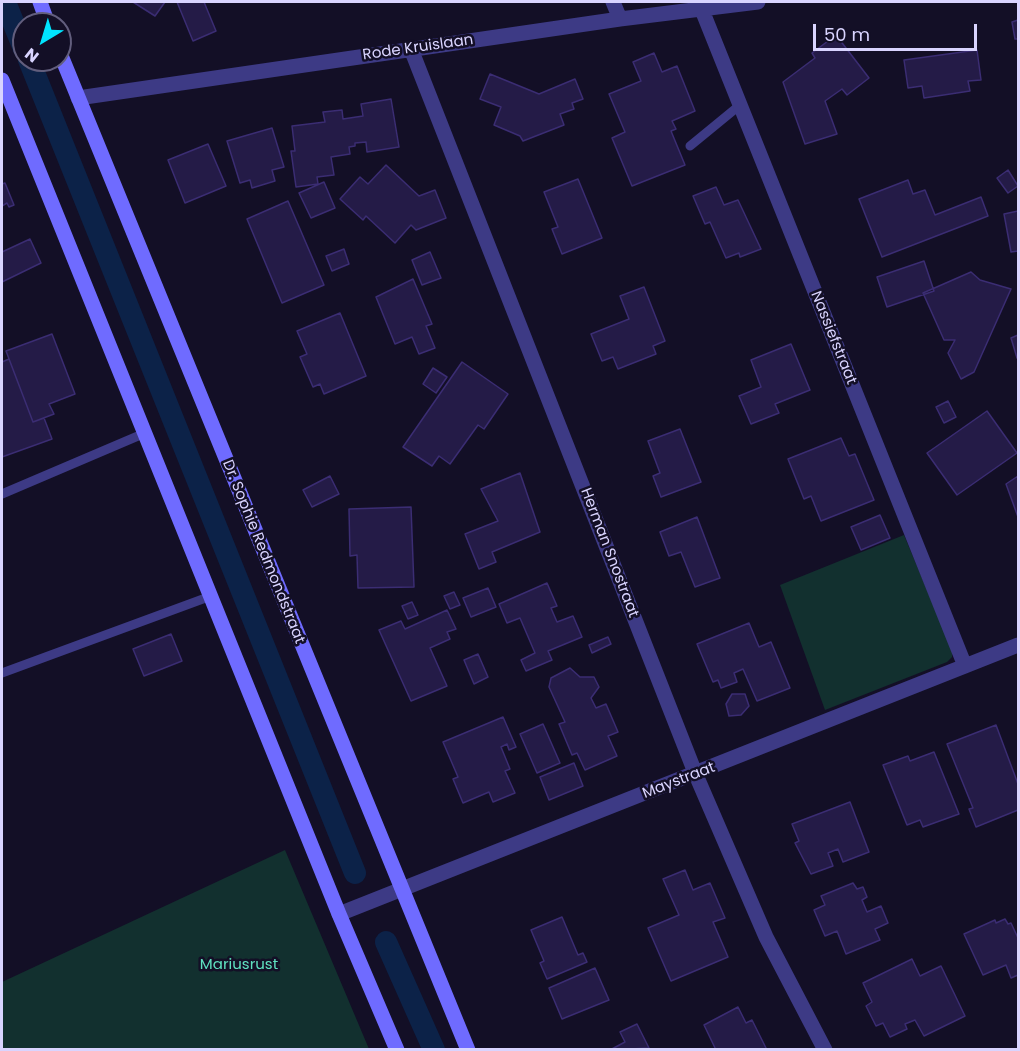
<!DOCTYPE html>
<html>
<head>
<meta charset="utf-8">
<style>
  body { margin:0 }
  #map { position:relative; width:1020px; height:1051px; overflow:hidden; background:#130f26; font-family:Poppins,sans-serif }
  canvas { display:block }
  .frame { position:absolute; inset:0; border:3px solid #d9d4ff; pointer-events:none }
  .north { position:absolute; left:12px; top:12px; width:60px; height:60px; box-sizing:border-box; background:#130f26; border:2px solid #625e7d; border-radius:50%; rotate:218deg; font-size:16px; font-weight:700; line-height:24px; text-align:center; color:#d9d4ff }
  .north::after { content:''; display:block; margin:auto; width:21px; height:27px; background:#00e5ff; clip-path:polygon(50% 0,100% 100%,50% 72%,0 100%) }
  .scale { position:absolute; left:813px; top:24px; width:164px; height:27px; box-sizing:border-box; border:3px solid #d9d4ff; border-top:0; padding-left:8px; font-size:18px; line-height:21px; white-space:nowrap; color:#d9d4ff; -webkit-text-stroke:4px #130f26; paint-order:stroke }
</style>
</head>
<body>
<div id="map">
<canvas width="1020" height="1051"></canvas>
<div class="frame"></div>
<div class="north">N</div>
<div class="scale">50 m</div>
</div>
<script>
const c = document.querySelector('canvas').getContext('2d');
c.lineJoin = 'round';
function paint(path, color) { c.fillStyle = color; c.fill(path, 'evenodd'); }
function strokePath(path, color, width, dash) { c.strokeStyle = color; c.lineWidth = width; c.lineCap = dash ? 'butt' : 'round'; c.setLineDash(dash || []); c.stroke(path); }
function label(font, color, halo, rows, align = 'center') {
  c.font = font + ' Poppins,sans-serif'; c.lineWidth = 5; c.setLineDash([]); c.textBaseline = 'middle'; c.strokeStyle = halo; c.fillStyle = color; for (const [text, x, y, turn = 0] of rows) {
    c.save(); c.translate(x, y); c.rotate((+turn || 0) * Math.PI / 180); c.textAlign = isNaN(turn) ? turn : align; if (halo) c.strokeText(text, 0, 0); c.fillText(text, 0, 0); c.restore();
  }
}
paint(new Path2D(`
  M904 535 952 650V657L947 662 825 710 780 585Z
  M285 850 369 1049H2V982Z`), '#12302f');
strokePath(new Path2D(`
  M5 2 24 49
  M29 60 355 873
  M386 942 434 1050`), '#0c2248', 22);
const building = new Path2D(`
  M133 2H165L155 16Z
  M177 2H204L216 31 193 41Z
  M1018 20V39H1015L1012 22Z
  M836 35 869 78 847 95 842 89 825 101 837 134 805 144 783 82 815 58 812 53Z
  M977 50 981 80 968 81 970 91 924 98 922 86 908 88 904 60Z
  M654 53 662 72 677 66 695 111 672 121 676 129 671 131 685 165 632 186 612 138 625 132 609 94 641 81 633 62Z
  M490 74 539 94 575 79 583 99 572 103 574 109 560 114 564 125 523 141 520 136 494 125 501 107 480 99Z
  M391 99 399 147 367 152 366 142 355 143V146L349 147 350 154 331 157 334 175 317 177 318 184 296 187 291 151H295L292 126 325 122 323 112 342 110 343 119 363 116 361 104Z
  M272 128 284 167 272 170 275 181 252 188 250 180 240 183 227 141Z
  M208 144 226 186 185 203 168 160Z
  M386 165 419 196 435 190 446 218 416 230 411 225 395 243 366 216 363 220 340 199 360 177 368 184Z
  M1008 170 1018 186 1008 193 997 178Z
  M578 179 602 238 562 254 552 229 558 227 544 192Z
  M908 180 913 194 925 190 935 215 981 197 988 216 882 257 859 199Z
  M324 182 335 208 311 218 299 193Z
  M5 183 14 205 9 207 7 203 2 206V184Z
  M716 187 724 205 738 200 761 249 740 257 739 253 726 258 710 222 705 224 693 196Z
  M288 201 324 285 282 303 247 219Z
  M1018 211V251L1011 252 1004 214Z
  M30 239 41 263 2 282V252Z
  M344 249 349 264 332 271 326 256Z
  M430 252 441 278 422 285 412 260Z
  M924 261 934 291 887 307 877 277Z
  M971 272 980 280 1011 289 974 372 961 379 948 353 955 340H944L923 293Z
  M413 279 432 324 426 326 435 348 419 354 412 337 395 344 376 297Z
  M644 287 665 341 653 346 656 354 618 369 613 357 602 361 591 334 629 319 620 296Z
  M340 313 366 376 324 394 320 384 313 387 300 357 307 354 297 331Z
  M52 334 75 394 49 404 54 414 33 422 6 351Z
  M1018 335V358H1017L1011 338Z
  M791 344 810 390 775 404 779 413 751 424 739 396 761 387 751 360Z
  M9 359 33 422 44 418 52 439 2 457V362Z
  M462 362 508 394 484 429 478 425 450 464 439 456 432 466 403 447Z
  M433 368 447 377 436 393 423 384Z
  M948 401 956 417 944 423 936 407Z
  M987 411 1017 453 957 495 927 453Z
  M680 429 701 482 661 497 653 476 660 473 648 441Z
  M841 438 849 456 855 454 874 500 821 521 811 496 804 499 788 459Z
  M520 473 540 532 492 552 496 562 479 569 465 534 498 521 481 489Z
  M330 476 339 494 312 507 303 490Z
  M1018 476V517L1006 484Z
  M411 507 414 587 358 588 357 555 350 556 349 509Z
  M880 515 890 538 861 550 851 527Z
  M697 517 720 578 695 587 681 552 669 556 660 532Z
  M547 583 557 606 551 608 557 622 573 616 582 637 548 651 552 660 526 671 521 660 535 653 520 618 507 623 499 604Z
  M488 588 496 607 471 617 463 598Z
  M454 592 460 605 450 609 444 596Z
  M412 602 418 615 408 619 402 606Z
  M447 610 456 629 447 632 450 639 430 648 447 686 411 701 379 630 401 621 405 629Z
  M749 623 759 647 771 642 790 688 757 701 743 669 734 673 737 682 721 688 718 680 713 682 697 644Z
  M171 634 182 661 144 676 133 649Z
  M608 637 611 644 592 653 589 645Z
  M478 654 488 677 474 684 464 660Z
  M570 668 580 677H594L599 687 591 698 596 708 606 704 618 732 608 736 617 756 585 770 577 753 572 755 559 724 565 722 549 687 551 678Z
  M732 694H745L749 706 741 715 729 716 726 704Z
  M503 717 516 747 509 750 507 744 501 747 510 769 505 771 515 793 493 802 489 792 463 803 453 779 458 777 443 742Z
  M543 724 560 763 537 773 520 734Z
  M996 725 1018 784V810L976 827 969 809 973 808 947 744Z
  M934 752 959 814 923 827 920 820 907 825 883 765 908 756 910 761Z
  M574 763 583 786 549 800 540 777Z
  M850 802 869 852 843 862 838 849 828 853 833 866 811 874 795 843 799 841 792 824Z
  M685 870 693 890 710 883 725 918 713 922 728 957 671 981 648 928 679 915 663 879Z
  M853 883 857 889 863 887 867 897 862 900 867 912 881 906 888 923 875 929 880 940 846 954 837 931 825 936 814 910 825 905 821 896Z
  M562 917 578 955 583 953 587 962 547 979 540 963 544 961 531 930Z
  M1005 919 1008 924 1011 923 1018 938V975L1011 978 1006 965 983 975 964 934 995 920 996 923Z
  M912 959 920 976 941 966 965 1016 924 1036 915 1020 905 1024 907 1029 890 1037 883 1023 876 1026 866 1006 872 1002 863 983Z
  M595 968 609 1000 562 1019 549 988Z
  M738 1007 746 1023 752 1020 767 1050H716L704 1025Z
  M637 1024 649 1048 610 1050 625 1042 620 1032Z`);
paint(building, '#241b47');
strokePath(building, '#3b2d73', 1.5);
strokePath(new Path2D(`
  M690 146 740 105
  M2 494 145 433
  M2 673 211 596`), '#3d3a85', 9);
strokePath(new Path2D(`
  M613 2 620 19
  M702 10 965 666
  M411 49 696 775 766 937 825 1050
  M78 98 620 19 758 2
  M339 914 1018 645`), '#3d3a85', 15);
strokePath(new Path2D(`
  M40 2 48 24
  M60 53 468 1050
  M2 80 339 914 397 1050`), '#6f6bff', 15);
label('15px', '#d9d4ff', '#130f26', [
  ["Rode Kruislaan",418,48,-8],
  ["Nassiefstraat",833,338,68],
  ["Dr. Sophie Redmondstraat",263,552,68],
  ["Herman Snostraat",609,553,69],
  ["Maystraat",679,781,-21]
]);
label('15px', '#5fe0c0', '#130f26', [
  ["Mariusrust",239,965]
]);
</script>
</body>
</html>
